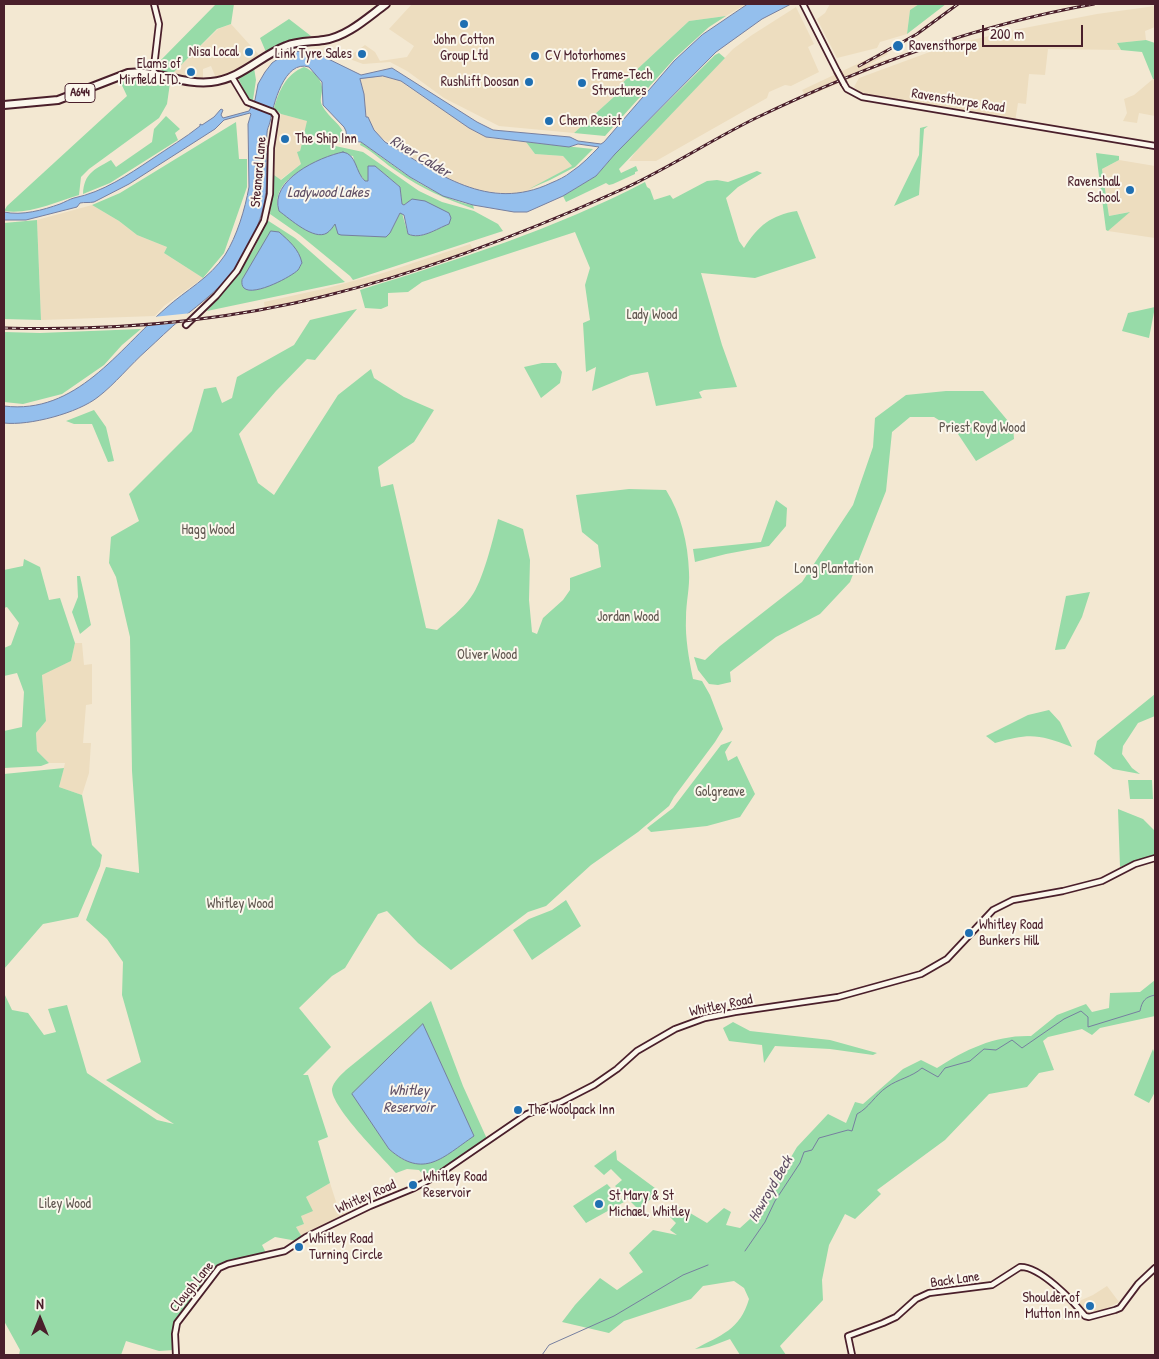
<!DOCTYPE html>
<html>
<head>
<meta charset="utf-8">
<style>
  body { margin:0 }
  #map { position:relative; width:1159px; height:1359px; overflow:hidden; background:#f3e8d2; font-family:"Patrick Hand",sans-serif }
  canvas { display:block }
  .frame { position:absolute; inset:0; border:5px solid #4a1f2b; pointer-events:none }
  .north { position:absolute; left:15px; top:1294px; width:50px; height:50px; -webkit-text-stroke:4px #fbf7ec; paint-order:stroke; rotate:0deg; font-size:14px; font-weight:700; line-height:20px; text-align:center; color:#4a1f2b }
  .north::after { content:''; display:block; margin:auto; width:18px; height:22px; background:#4a1f2b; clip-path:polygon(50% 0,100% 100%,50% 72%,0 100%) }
  .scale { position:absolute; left:982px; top:25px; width:101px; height:22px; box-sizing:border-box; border:2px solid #4a1f2b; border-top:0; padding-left:6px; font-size:15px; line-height:18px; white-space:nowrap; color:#4a1f2b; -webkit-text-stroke:4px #fbf7ec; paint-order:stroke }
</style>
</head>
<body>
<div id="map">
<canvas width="1159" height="1359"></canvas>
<div class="frame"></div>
<div class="north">N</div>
<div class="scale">200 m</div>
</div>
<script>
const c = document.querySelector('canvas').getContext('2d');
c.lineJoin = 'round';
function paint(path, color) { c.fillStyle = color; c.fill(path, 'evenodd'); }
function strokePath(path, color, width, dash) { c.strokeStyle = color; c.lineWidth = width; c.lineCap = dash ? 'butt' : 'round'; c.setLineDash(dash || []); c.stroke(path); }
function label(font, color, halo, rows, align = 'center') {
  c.font = font + ' "Patrick Hand",sans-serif'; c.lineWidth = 4; c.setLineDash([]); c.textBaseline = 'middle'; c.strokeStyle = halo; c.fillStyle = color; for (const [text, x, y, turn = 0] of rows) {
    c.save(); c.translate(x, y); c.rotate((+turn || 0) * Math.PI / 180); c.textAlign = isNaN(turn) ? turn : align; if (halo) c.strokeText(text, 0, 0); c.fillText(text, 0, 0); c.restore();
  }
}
paint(new Path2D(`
  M412 4 423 5 746 4 726 16 689 21 617 88 616 95 574 133 499 126 444 98 407 71 390 62 363 64 347 58 365 45 375 52 380 61 407 57 414 46 389 29Z
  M830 4H919L910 10 907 34 880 42 877 48 837 58 817 19 825 13Z
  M1155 6V27L1145 31 1146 40 1117 43 1121 50 1048 49 1045 75 1029 74 1026 104 1018 103 1015 122 867 98 854 87 859 78 946 46 1019 29 1097 14Z
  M796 7 814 44 808 47 819 72 791 86 785 85 769 92 767 98 656 161H629L636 151 733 49 752 35Z
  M231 24 260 56 235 71 216 78 211 66 203 69V79L171 75 218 29Z
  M885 51 888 54 865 67 890 58 892 61 806 97 802 90Z
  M383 76 401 81 407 86 474 131 488 138 526 142 535 154 563 156 572 166 524 193 511 194 473 190 455 182 437 173 377 135 365 117 360 78Z
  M1153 79H1155V116L1139 113 1137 123 1123 121 1127 113 1124 99 1134 95Z
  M281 114 308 121 300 151 301 164 280 180 274 175V146Z
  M1119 160 1155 166V238L1108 231 1129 212 1109 216 1102 169Z
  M92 205 119 221 137 235 167 247 164 253 203 278 164 306 155 316 41 320 37 220Z
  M470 244 474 251 444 262 352 290 265 310 264 302 327 288 383 273Z
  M75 643H82L84 665 92 664V704L86 705 83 743H91L89 773 82 795 59 787 65 763H49L37 751 36 733 46 721 42 674 71 661Z
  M330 1183 338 1208 346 1204 350 1213 302 1237 296 1227 304 1224 301 1216 306 1197Z
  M1107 1286 1119 1302 1095 1314 1087 1315 1077 1302 1093 1295Z`), '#edddbf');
paint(new Path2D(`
  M216 4H234L231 24 217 29 171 75 163 73 158 63Z
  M919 4H946L907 34 910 10Z
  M726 16 709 27 675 58 605 136 574 133 616 95 617 88 689 21Z
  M289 19 311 36 291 40 266 52 260 38Z
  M1146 40 1155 43V79H1153L1142 52 1121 50 1117 43Z
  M719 53 725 58 619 169 621 173 636 166 638 171 635 172V174L613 184 609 185 606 183 566 202 563 196 596 176 615 154 715 55Z
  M304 67C312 70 321 78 322 87 323 94 318 100 323 107 332 122 344 124 346 143L304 134 307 121 281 114 274 108C279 91 286 74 304 67Z
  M254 68 256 80 253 100H249L238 78Z
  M130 75H139L170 83 167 104 159 118 89 169 81 177 79 195C55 202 29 215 4 211L7 206 127 96 119 79Z
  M166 116 180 129 175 133 178 140 110 183 83 194C84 173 94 170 111 160L116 167 152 142 154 129Z
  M236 122 239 159H247V187L224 253 203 278 164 253 167 247 137 235 119 221 92 205 120 193Z
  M928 126 924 129 919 195 894 206 919 155 920 128Z
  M303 139 363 152 419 191 442 202 474 211 498 224 503 231 353 280 350 276 300 235 270 214 274 175 281 180 301 164 297 152 300 151ZM334 154 353 156 356 169 365 181H368V166H375L400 187 402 204 404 205 408 202 448 224C436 229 421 240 408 234L402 213H400L390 233 336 229V224L279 211C269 179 312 165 334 154Z
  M361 142C394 166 433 198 473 205L474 209C447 199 421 189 398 172 385 164 374 152 360 145Z
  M526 142 593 149 575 167 550 180 529 189 572 166 563 156 535 154Z
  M1096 153 1119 156V160L1102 169 1109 216 1130 212 1108 231 1106 230Z
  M757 171 762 173 738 187 726 198 739 241 744 248C758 226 771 215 797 211L816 258 755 278 701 273 722 345 737 387 704 390 699 392 702 398 656 406 648 372 631 375 592 391 596 367 586 372 583 323 590 320 585 285 590 268 575 232 422 282 408 292 388 293V306L381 309 365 308 360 290C457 260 555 229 645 182L647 187 650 189 654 200 670 195 673 199 707 181 717 180 728 182Z
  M37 220 41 320 4 319V223Z
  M267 220 295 238 345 282 207 311 235 277 254 249Z
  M1155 307 1149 338 1122 331 1128 313Z
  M357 309 315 360 307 359 276 391 239 434 258 483 274 495 338 395 371 369 374 378 404 397 434 410 414 442 378 467 381 487 393 484 426 628 437 630C448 620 462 610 471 597 483 581 493 539 498 519L523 529 530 560 529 600 532 632 537 634 543 618 563 600 570 590V578L601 567 598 545 582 532 576 495 629 489 666 490C681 514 688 543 689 572 690 587 686 602 686 618 685 638 689 659 693 679L702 681 710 695 723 729 715 742 674 797 669 806 638 832 591 865 546 906 528 912 451 970 418 943 387 911 378 914 345 968 332 976 299 1008 331 1047 303 1075H308L328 1137 318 1141 330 1183 306 1197 313 1211 301 1216 304 1224 296 1227 302 1237 297 1241 275 1237 262 1245 266 1253 223 1262 216 1266 174 1323V1350L159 1351 126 1341 121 1355H19L20 1350 4 1321V993L12 1010 28 1013 44 1035 56 1032 48 1009 67 1005 87 1073 157 1120 174 1124 106 1080 141 1062 122 995 123 962 107 939 86 920 106 867 139 873V870L132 771 130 637 116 577 109 563 111 537 139 521 129 494 192 431 204 389 216 387 222 403 232 398 237 377 294 345 310 320Z
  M141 329 122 345 104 365 62 394 23 404 4 402V332L40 333Z
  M542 363H556L562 372 560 383 541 398 524 367Z
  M946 391H983L1013 427 1014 439 976 461 956 431 934 417H910L892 432 886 491 850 582 820 614 776 637 730 672 731 682 718 685 709 684 698 670 694 657 705 660 720 646 802 582 853 505 873 447 875 418 906 395Z
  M94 410 106 427 114 461 108 462 92 424H74L66 421Z
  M776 500 787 508 786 526 769 546 726 554 695 562 693 549 761 542Z
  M24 559 40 567 49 600 60 598 75 643 71 661 42 675 46 721 36 733 37 751 49 763 41 766 4 768V731L22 727 24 692 17 673 4 676V648L11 645 19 623 7 607 4 608V570L23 566Z
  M77 576H80L91 625 80 634 72 612 78 597Z
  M1090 592 1082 617 1065 649 1055 650 1066 596Z
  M1155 694V716L1138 723 1123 746 1122 754 1132 768 1140 774 1113 769 1094 754 1097 741Z
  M1049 710 1060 722 1072 747C1039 734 1029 733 995 743L986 736 1028 715Z
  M732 741 725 752 728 761 737 756 755 794 740 817 707 826 651 832 647 828 673 808 721 745Z
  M64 768 59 787 82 795 92 845 102 855 100 866 78 917 43 924 4 969V774Z
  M1128 780H1152L1153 799H1130Z
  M1118 809 1143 819 1155 831V855L1120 867Z
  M566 900 581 926 532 960 513 930 529 919 552 910Z
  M1155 980V1016L1100 1028 1092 1035 1082 1029 1048 1037 1043 1041 1054 1070 1039 1073 1027 1087 989 1094 945 1140 877 1190 881 1194 855 1219 845 1214 829 1245 822 1280 823 1300 780 1346 786 1355H740L730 1339 709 1347 695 1349C721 1335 740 1330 749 1299L744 1288 734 1281 703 1286 691 1299 624 1321 609 1333 562 1322 575 1305 600 1278 617 1290 643 1272 629 1253 653 1230 677 1235 670 1230 676 1223 665 1212 680 1207 707 1223 724 1208 731 1212 726 1225 740 1228 750 1219 761 1200 772 1189 797 1147 828 1114 846 1123 855 1102 863 1104 903 1069 921 1060 937 1068C966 1049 996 1035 1031 1036L1057 1015 1086 1004 1092 1012 1109 1008 1110 993 1140 992Z
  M431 1001 463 1086 487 1139 427 1179 419 1170 407 1169 396 1173C383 1158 331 1107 332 1089 333 1082 341 1075 346 1070ZM357 1090 422 1164 404 1160 389 1149 353 1094Z
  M733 1022 750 1031 830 1040 877 1053 873 1055 830 1049 775 1046 764 1063 762 1045 729 1041 723 1028Z
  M1153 1049 1155 1055V1092L1149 1103 1134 1095Z
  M616 1150 617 1160 659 1191 639 1210 615 1186 622 1180 611 1169 604 1175 594 1166Z
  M607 1184 624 1202 586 1223 573 1206Z`), '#97dba8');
const water = new Path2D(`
  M748 4H791L762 19 716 52 615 154 596 176 563 196 527 212H514L473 205 443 196 410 177 361 142 347 141 346 131 344 127 323 105 322 82 309 67C284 59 273 106 270 122 269 126 267 129 267 133 264 159 270 186 262 212 257 230 248 249 238 264 224 286 201 303 181 319 169 329 158 340 147 350 131 364 114 385 98 397 78 413 29 426 4 423V406C76 415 118 350 166 308 186 290 210 278 225 255 237 236 245 209 249 187L248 124 251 114 250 113 224 120 215 129 129 184 94 202C89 203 85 202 80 203L77 207 26 220H4V212C22 216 43 210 60 204 65 202 70 199 74 198 103 192 128 175 152 159 168 148 185 138 200 126V124L202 125 214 117 221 109 223 110 221 115 223 118 249 111 255 100 258 84 265 72 272 63 288 52 312 51 361 75 392 68 477 122 493 130 570 137 578 141 601 144 604 142 674 61 702 35ZM383 76 401 81 469 128 486 137 569 147 578 144 599 147C591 155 582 165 571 172 565 177 558 180 551 183 488 213 438 173 385 142L374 130 368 117H366L364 94 360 79Z
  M343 152C357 154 355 172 365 181H368V166H375L400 187 402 204 404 205 412 199 425 201 449 213 451 218 449 224C436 229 421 240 408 234L404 215 400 213 390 233 386 237 341 235 338 234 335 224C333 227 330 231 327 233 314 241 290 219 279 211 269 180 319 157 343 152Z
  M271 231 279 232C289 241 299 249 302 263 301 264 299 269 298 270 290 278 238 305 242 280Z
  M423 1024 474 1136C443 1157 424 1180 389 1149L352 1094Z`);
paint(water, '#94bfed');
strokePath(water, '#767f9f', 1);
paint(new Path2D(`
  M192 313 180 323 144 326 153 317Z`), '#f3e8d2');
strokePath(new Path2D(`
  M745 1251 765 1222 775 1201 800 1163 804 1152 812 1150 819 1138 848 1130 852 1131 857 1114C869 1108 875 1095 887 1087 898 1079 912 1077 922 1068L938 1077 945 1068 970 1061 984 1049 996 1050 1012 1040 1022 1048 1064 1019 1081 1011 1088 1017V1027L1140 1011C1142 1001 1145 997 1155 995
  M542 1355 549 1345 614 1316 683 1275 708 1265`), '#767f9f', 1);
const minor = new Path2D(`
  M803 4 837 71
  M153 75 159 24 154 4
  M844 84 847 89 862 97 1155 146
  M186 325 216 296 237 271 264 221 270 194 271 148 276 116 273 112 247 102 232 77
  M176 1355 175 1334 177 1323 219 1268 228 1264 285 1251 306 1237 370 1206 414 1188 438 1175 527 1114 561 1102 594 1085 617 1069 637 1051 675 1029 705 1018 735 1012 838 997 921 974 947 959 993 910 1013 900 1063 891 1102 881 1135 864 1155 858
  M852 1355 848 1336 883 1323 896 1317 916 1299 929 1293 992 1285 1020 1267C1040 1266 1073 1301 1085 1316L1089 1317 1115 1310 1120 1308 1138 1284 1155 1268`);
const highway = new Path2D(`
  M4 105 58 100 128 73C156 70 183 85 211 82 241 79 260 56 286 46 298 41 311 42 324 40 347 37 368 17 386 4`);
strokePath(minor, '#4a1f2b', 8);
strokePath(highway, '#4a1f2b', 10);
strokePath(minor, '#fbf7ec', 4.5);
strokePath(highway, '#fbf7ec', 6);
const rail = new Path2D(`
  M859 66 917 34 958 4
  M4 328C111 331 220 322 325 296 427 271 527 232 623 189 669 168 711 140 756 118 864 66 976 25 1094 4`);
strokePath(rail, '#4a1f2b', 3);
strokePath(rail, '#fbf7ec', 1, [4]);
const minorBridge = new Path2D(`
  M837 71 844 84`);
strokePath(minorBridge, '#4a1f2b', 8, []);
strokePath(minorBridge, '#fbf7ec', 4.5);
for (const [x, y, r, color] of [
  [464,24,5,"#1f6fb2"],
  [898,46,6,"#1f6fb2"],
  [249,52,5,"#1f6fb2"],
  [362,54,5,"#1f6fb2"],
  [535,56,5,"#1f6fb2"],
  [191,72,5,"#1f6fb2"],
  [529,82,5,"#1f6fb2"],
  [582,83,5,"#1f6fb2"],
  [549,121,5,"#1f6fb2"],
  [285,139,5,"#1f6fb2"],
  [1130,190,5,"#1f6fb2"],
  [969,933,5,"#1f6fb2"],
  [518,1110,5,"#1f6fb2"],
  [413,1185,5,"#1f6fb2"],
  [599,1204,5,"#1f6fb2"],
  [299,1247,5,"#1f6fb2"],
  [1090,1306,5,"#1f6fb2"]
]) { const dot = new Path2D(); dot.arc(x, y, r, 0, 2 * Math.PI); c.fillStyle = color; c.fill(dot); strokePath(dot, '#fbf7ec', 2); }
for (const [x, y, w] of [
  [80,93,30]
]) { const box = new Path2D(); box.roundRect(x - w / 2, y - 9.5, w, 19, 4); c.fillStyle = '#fbf7ec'; c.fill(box); strokePath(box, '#4a1f2b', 1); }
label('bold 12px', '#4a1f2b', null, [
  ["A644",80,93]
]);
label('14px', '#4a1f2b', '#fbf7ec', [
  ["John Cotton",464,40,"center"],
  ["Group Ltd",464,56,"center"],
  ["Ravensthorpe",909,46],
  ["Nisa Local",239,52,"right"],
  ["Link Tyre Sales",352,54,"right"],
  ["CV Motorhomes",545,56],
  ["Elams of",181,64,"right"],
  ["Mirfield LTD.",181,80,"right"],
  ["Frame-Tech",592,75],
  ["Structures",592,91],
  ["Rushlift Doosan",519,82,"right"],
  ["Chem Resist",559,121],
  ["The Ship Inn",295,139],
  ["Ravenshall",1120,182,"right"],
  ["School",1120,198,"right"],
  ["Whitley Road",979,925],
  ["Bunkers Hill",979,941],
  ["The Woolpack Inn",528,1110],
  ["Whitley Road",423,1177],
  ["Reservoir",423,1193],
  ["St Mary & St",609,1196],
  ["Michael, Whitley",609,1212],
  ["Whitley Road",309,1239],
  ["Turning Circle",309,1255],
  ["Shoulder of",1080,1298,"right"],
  ["Mutton Inn",1080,1314,"right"]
], 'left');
label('14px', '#4a1f2b', '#fbf7ec', [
  ["Ravensthorpe Road",958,101,9],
  ["Steanard Lane",259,172,-85],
  ["Whitley Road",721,1006,-12],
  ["Whitley Road",366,1197,-24],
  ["Back Lane",955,1280,-8],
  ["Clough Lane",192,1287,-51]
]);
label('14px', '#615750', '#fbf7ec', [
  ["Lady Wood",652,315],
  ["Priest Royd Wood",982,428],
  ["Hagg Wood",208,530],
  ["Long Plantation",834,569],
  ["Jordan Wood",628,617],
  ["Oliver Wood",487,655],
  ["Golgreave",720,792],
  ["Whitley Wood",240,904],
  ["Liley Wood",65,1204]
]);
label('italic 15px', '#604f65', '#fbf7ec', [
  ["River Calder",420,157,31],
  ["Ladywood Lakes",328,193],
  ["Whitley",409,1091],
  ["Reservoir",409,1108],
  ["Howroyd Beck",771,1189,-60]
]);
</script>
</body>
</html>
